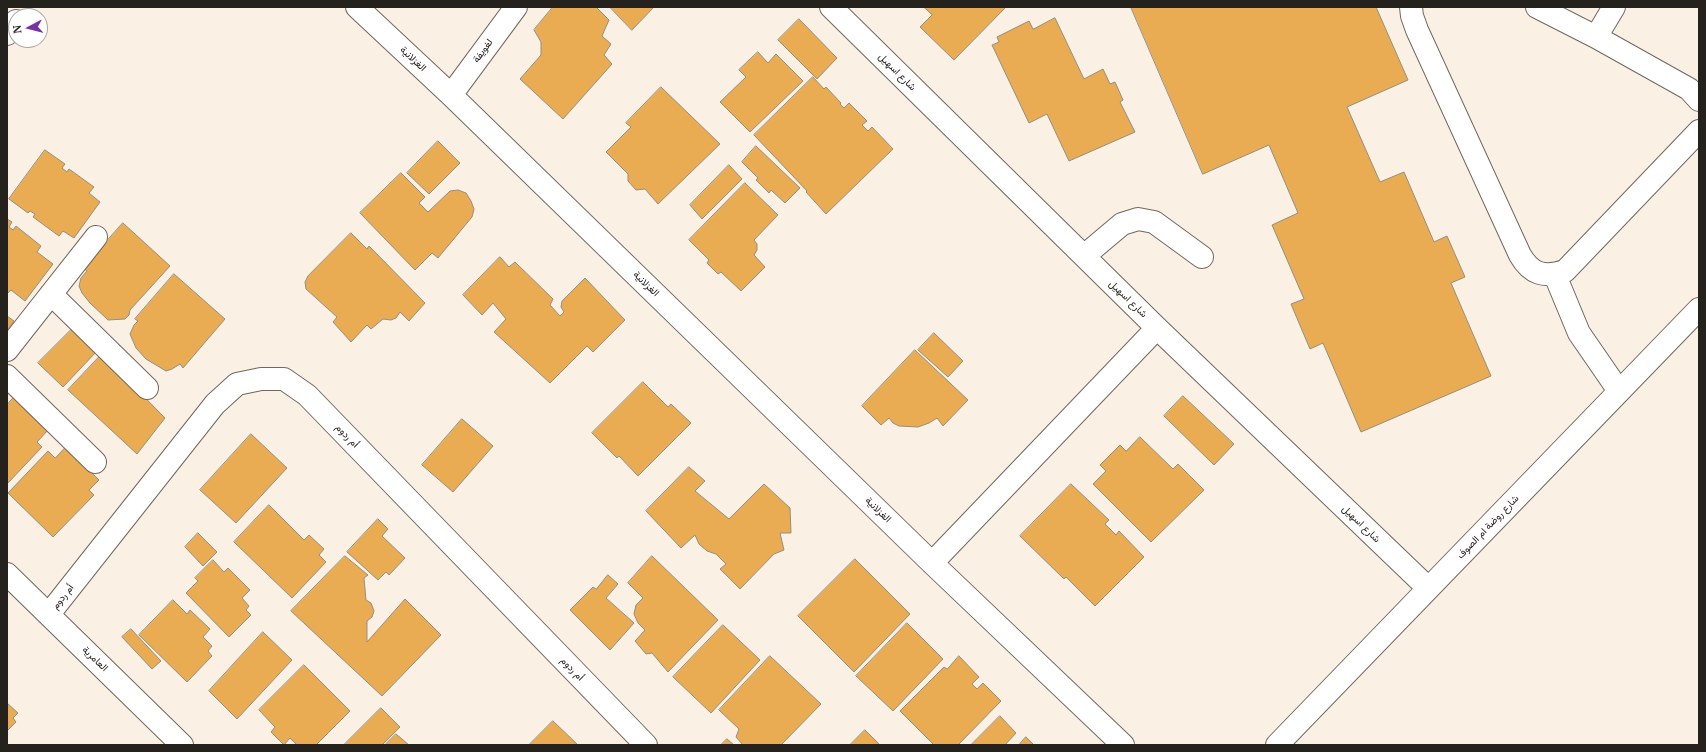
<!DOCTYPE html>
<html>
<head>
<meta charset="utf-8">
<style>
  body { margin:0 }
  #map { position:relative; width:1706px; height:752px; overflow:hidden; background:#faf0e3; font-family:"PT Serif",serif }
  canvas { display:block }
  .frame { position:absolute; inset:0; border:8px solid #25211d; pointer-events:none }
  .north { position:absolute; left:8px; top:8px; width:40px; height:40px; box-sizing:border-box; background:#fff; border:1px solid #a8a6a5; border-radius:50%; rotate:263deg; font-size:11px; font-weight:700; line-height:16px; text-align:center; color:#25211d }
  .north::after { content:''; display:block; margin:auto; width:14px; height:18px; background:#7930a2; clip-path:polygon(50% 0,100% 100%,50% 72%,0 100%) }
</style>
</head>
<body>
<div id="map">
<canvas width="1706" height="752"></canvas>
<div class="frame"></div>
<div class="north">N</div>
</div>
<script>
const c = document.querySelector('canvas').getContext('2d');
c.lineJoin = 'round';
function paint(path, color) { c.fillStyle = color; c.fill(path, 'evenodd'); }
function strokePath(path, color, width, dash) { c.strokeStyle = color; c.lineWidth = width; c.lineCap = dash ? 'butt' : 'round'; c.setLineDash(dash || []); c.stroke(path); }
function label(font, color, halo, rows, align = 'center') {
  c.font = font + ' "PT Serif",Vazirmatn,serif'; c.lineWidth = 4; c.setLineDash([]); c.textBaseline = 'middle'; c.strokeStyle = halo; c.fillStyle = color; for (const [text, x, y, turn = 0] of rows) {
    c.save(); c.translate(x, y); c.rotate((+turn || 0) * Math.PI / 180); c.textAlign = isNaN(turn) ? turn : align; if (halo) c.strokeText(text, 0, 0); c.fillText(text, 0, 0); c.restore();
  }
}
const building = new Path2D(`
  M553 7H596L609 20 602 36 611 44 604 55 612 64 563 119 520 79 541 55V42L534 30Z
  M610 7H654L632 30Z
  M924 7H1006L954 60 920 27 932 15Z
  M1131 7H1376L1408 80 1347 107 1380 182 1404 172 1434 242 1447 236 1465 277 1451 283 1491 376 1361 432 1323 343 1310 349 1291 304 1304 299 1272 225 1298 213 1269 145 1203 174Z
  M1055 18 1084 79 1103 69 1110 84 1115 82 1123 100 1120 102 1135 132 1069 161 1047 114 1029 123 992 45 999 42 997 37 1029 21 1033 29Z
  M799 19 837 58 817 79 778 40Z
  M758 52 768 63 776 54 803 81 750 132 720 102 746 77 739 70Z
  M813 77 824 89 826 87 841 103 840 104 844 108 849 103 867 121 862 125 868 131 872 127 893 149 826 214 806 192 807 191 754 135Z
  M661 87 720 144 658 204 645 189 636 190 628 181V174L606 152 631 127 626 123Z
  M438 141 460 163 429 194 407 173Z
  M756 146 800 188 785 203 771 190 769 193 756 180 758 178 742 162Z
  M45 150 65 164 62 168 67 172 69 169 94 187 89 193 100 202 74 238 63 231 59 236 33 217 35 214 30 211 28 213 9 199Z
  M729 165 742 179 702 219 690 205Z
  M401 173 425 197 419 203 428 212 450 191 458 190 466 193 471 201 474 209 472 217 438 258 432 253 415 270 360 213Z
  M745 183 778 215 754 240 757 244V250L754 255 765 267 741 291 721 272 718 274 707 263 709 260 689 240Z
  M7 219 12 222 9 227 13 230 16 226 41 246 37 252 53 264 25 301 11 290 7 294Z
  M123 223 170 266 130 310 129 315 125 319 108 320 90 303 82 293 79 286 81 278 87 271 83 268Z
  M351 233 367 249 369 246 425 303 409 321 400 312 396 318 391 320 383 319 371 329 367 325 351 342 333 322 337 317 306 289 305 282 308 276Z
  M500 257 509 267 515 262 553 299 550 305 560 316 564 312 561 307 562 301 585 278 625 320 593 352 587 346 550 383 494 332 506 319 493 303 482 315 463 295Z
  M174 274 225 319 183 368 180 364 172 369 166 371 146 359 136 348 130 334 134 325 138 321 135 319Z
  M7 316 14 321 7 331Z
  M74 327 98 350 63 387 38 363Z
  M934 333 963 361 948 377 918 350Z
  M915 350 968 400 943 426 937 418 929 423 918 427 899 426 893 423 889 418 881 425 862 406Z
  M102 354 165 418 137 454 68 390Z
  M643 382 668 407 671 404 691 423 638 476 619 456 617 458 592 433Z
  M15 396 49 429 37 442 42 447 7 484V405Z
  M1183 396 1234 444 1214 465 1164 416Z
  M462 419 493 446 453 492 422 465Z
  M251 434 287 468 236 523 200 490Z
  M1140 437 1173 469 1178 464 1204 490 1151 542 1093 484 1106 471 1100 465 1120 445 1126 451Z
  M66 447 99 480 89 490 94 495 53 537 8 493 48 451 55 458Z
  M689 467 705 481 695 491 729 519 764 484 790 508 791 533H780L784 550 774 554 740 589 720 569 726 564 716 554 707 551 699 544 695 535 681 548 646 511Z
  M1071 484 1109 520 1105 524 1116 535 1119 531 1144 557 1095 606 1066 577 1064 579 1020 536Z
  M269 505 304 540 309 535 324 549 319 555 326 562 292 598 234 542Z
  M378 519 388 529 382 536 405 558 389 575 386 572 378 580 347 552Z
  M198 533 217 552 203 566 185 547Z
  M345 556 368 575 364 578 366 600 371 603 374 611 372 617 367 621V642L405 599 441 635 382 696 291 611Z
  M652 556 718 620 668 672 652 653 646 654 635 641 645 630 638 623 634 614 636 605 643 598 628 583Z
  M855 559 910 614 854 672 798 616Z
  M213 560 224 572 228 568 250 590 242 598 249 606 246 610 251 615 229 637 186 593 198 581 195 578Z
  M608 575 618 584 606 598 634 623 610 650 570 610 593 587 596 589Z
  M173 600 187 614 190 610 210 629 203 637 212 646 208 651 212 656 187 682 139 635Z
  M907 623 943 659 893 711 856 676Z
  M723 625 760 660 711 713 673 677Z
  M131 629 161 661 152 669 122 637Z
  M263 632 292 660 237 719 209 691Z
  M770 656 821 704 781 745H743L736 737 739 729 719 710Z
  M959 656 979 677 972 684 977 689 983 683 1001 701 958 745H934L900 711 944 667 947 669Z
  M304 665 350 711 316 745H297L290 738 284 745 271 732 275 727 259 710Z
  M7 703 18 713 13 718 16 722 7 731Z
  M381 708 400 727 382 745H346L345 744Z
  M1000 716 1016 733 1005 745H971Z
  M553 721 578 745H529Z
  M865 730 880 745H850Z
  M396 734 409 745H385Z
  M1026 737 1034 745H1019Z
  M727 739 734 745H721Z`);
paint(building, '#eaac52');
strokePath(building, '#958d81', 1);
const minor = new Path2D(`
  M357 7 451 95 932 563 1123 745
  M831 7 1157 328 1428 588
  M1411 7 1412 16 1417 30 1520 255C1531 274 1544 278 1565 271L1699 131
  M1537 7 1596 37 1689 89 1699 100
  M7 34 16 21
  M1596 37 1614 7
  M451 95 516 7
  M1084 256 1122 224 1138 219 1154 222 1202 257
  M1555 275 1579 333 1619 391
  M51 294 147 388
  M7 350 96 237
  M7 376 95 462
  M932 563 1157 328
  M7 574 182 745
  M49 614 215 404 237 384 261 379H284L307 395 646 745
  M1277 745 1699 309`);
strokePath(minor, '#71685d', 24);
strokePath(minor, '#fff', 22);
label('10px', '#25211d', '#fff', [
  ["لغويفة",483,51,-54],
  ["الغزلانية",413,59,43],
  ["شارع اسهيل",897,72,45],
  ["الغزلانية",646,284,44],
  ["شارع اسهيل",1128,299,44],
  ["أم ردوم",347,436,46],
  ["الغزلانية",878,510,44],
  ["شارع اسهيل",1361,524,44],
  ["شارع روضة ام الصوف",1488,527,-46],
  ["أم ردوم",63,597,-52],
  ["العامرية",95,659,44],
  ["أم ردوم",572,669,46]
]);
</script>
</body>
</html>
